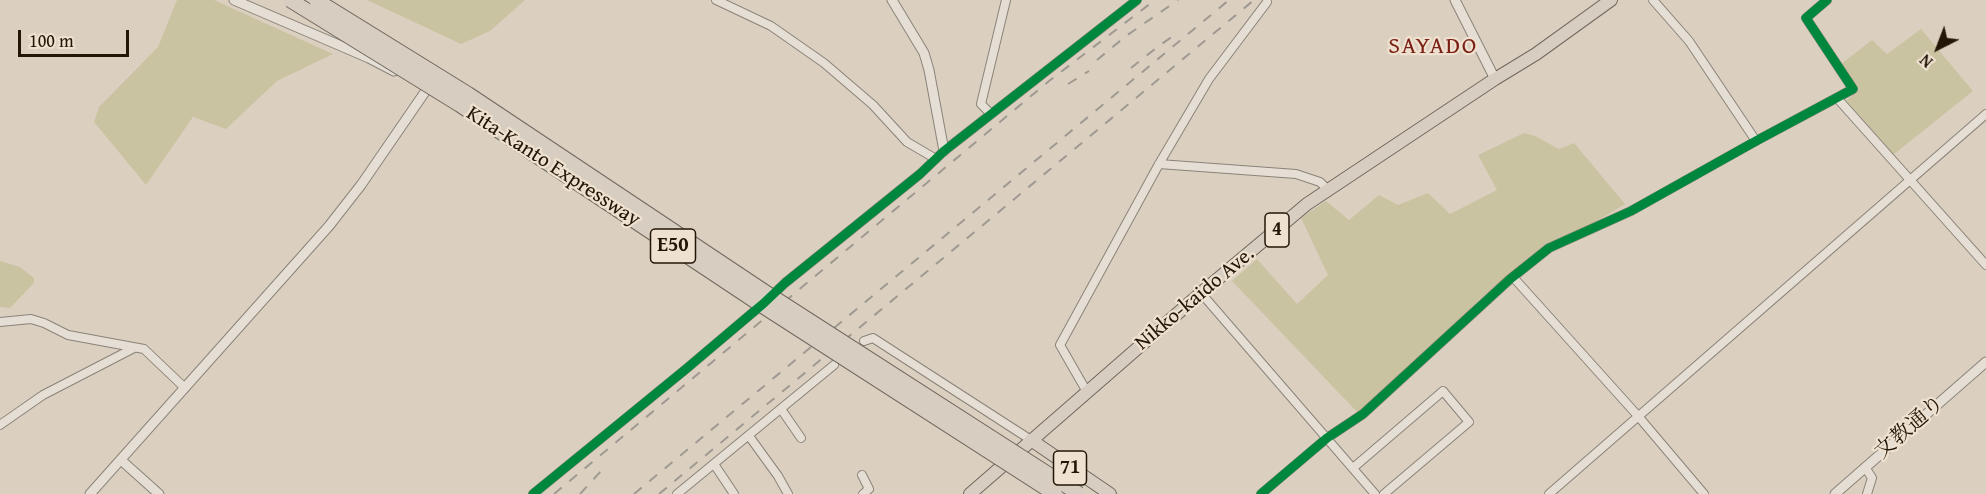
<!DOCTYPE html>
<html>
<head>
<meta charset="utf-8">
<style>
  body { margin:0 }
  #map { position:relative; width:1986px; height:494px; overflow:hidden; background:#dbd0c0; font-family:"Gentium Book Plus",serif }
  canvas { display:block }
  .north { position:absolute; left:1908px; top:18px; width:60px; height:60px; -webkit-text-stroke:4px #efe1cf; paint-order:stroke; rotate:222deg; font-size:16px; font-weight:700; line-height:24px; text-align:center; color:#231607 }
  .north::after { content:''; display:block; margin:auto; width:21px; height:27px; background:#231607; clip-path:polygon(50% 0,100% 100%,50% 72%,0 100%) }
  .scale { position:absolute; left:18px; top:30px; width:111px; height:27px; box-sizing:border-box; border:3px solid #231607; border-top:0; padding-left:8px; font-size:18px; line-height:21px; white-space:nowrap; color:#231607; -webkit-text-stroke:4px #efe1cf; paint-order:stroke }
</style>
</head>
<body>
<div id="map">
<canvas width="1986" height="494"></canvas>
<div class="north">N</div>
<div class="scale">100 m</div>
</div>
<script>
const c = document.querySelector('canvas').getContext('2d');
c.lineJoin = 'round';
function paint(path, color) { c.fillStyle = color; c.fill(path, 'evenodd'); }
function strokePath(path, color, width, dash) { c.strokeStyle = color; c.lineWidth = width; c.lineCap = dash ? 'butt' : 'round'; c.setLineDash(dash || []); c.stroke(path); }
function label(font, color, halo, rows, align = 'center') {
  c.font = font + ' "Gentium Book Plus","Noto Serif JP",serif'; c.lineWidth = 4.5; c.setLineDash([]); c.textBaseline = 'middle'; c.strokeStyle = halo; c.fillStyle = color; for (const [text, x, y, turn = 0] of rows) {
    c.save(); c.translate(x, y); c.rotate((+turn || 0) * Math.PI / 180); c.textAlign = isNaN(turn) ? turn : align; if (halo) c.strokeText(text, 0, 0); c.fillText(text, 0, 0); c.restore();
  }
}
paint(new Path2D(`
  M177 0H214L333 54 277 81 226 129 193 117 146 185 94 122 99 107 158 47Z
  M367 0H525L490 31 461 44Z
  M1921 29 1973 91 1893 155 1846 101 1857 91 1841 64 1872 40 1887 54Z
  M1524 133 1535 136 1559 149 1574 143 1625 204 1592 224 1545 245 1480 299 1448 332 1359 414 1232 281 1257 259 1297 304 1328 275 1301 218 1326 201 1349 220 1379 195 1398 205 1428 193 1450 214 1497 190 1478 155Z
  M0 261 20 267 34 278V283L10 308 0 307Z`), '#cac3a1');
const minor = new Path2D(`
  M716 0 771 26 824 63 873 105 907 142 936 159
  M1653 0 1689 41 1756 141
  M1837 98 1986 265
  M991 114 981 104 1006 0
  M1159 164 1296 174 1320 182 1327 189
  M1513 277 1638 416 1704 494
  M1201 293 1375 494
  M0 322 31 319 44 323 68 335 144 349 185 388
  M864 341 873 338 1031 440
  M1087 392 1060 345 1159 164 1209 79 1267 2
  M781 409 801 438
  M0 425 43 395 134 348
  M749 436 778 476 788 494
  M714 464 734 494
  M1865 467 1872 478 1867 494
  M1353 468 1443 391 1469 422 1384 494
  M862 475 869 489 863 494
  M533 494 686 369 764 303 785 283 920 174 944 151 1137 0
  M677 494 834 365
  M1261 494 1327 438 1363 414 1509 280 1549 248 1631 211 1756 141 1853 89 1806 18 1827 0
  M1549 494 1986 114`);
const tertiary = new Path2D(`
  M234 0 369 58 394 71
  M892 0 924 53 929 70 944 151
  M1455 0 1495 79
  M121 460 159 494
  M90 494 329 226 361 185 427 89
  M1835 494 1986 362`);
const primary = new Path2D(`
  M1031 440 1110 494`);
const trunk = new Path2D(`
  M970 494 1201 293 1307 204 1495 79 1536 54 1611 0`);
strokePath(minor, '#8b8378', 10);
strokePath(tertiary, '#8b8378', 11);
strokePath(primary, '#71695f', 14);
strokePath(trunk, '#71695f', 14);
strokePath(minor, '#e4ded5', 8);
strokePath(tertiary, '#e4ded5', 9);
strokePath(primary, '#d7cdc1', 12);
strokePath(trunk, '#d7cdc1', 12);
strokePath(new Path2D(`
  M1097 60 1126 36 1178 0
  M1131 68 1160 45 1179 32
  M1068 84 1089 71
  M554 494 1049 81 1155 0
  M580 494 601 471
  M634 494 1229 0
  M659 494 1254 0`), '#9e9991', 2, [10, 10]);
const motorwayBridge = new Path2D(`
  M290 0 460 105 758 303 1055 494
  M316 0 468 94 768 294 1079 494`);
strokePath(motorwayBridge, '#71695f', 16, []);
strokePath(motorwayBridge, '#d7cdc1', 14);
strokePath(new Path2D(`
  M533 494 686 369 764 303 785 283 920 174 944 151 1137 0
  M1261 494 1327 438 1363 414 1509 280 1549 248 1631 211 1756 141 1853 89 1806 18 1827 0`), '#00873e', 9);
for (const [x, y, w] of [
  [1277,230,24],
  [673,246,45],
  [1070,468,33]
]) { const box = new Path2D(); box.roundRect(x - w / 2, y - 17, w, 34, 4.5); c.fillStyle = '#efe1cf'; c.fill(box); strokePath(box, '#231607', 1.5); }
label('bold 20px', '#231607', null, [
  ["4",1277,230],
  ["E50",673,246],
  ["71",1070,468]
]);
label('21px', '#231607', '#efe1cf', [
  ["Kita-Kanto Expressway",553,167,33],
  ["Nikko-kaido Ave.",1195,299,-40],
  ["文教通り",1910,428,-41]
]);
c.letterSpacing = '1.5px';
label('24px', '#7a1f14', '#efe1cf', [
  ["SAYADO",1433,47]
]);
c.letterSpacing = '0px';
</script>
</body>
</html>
